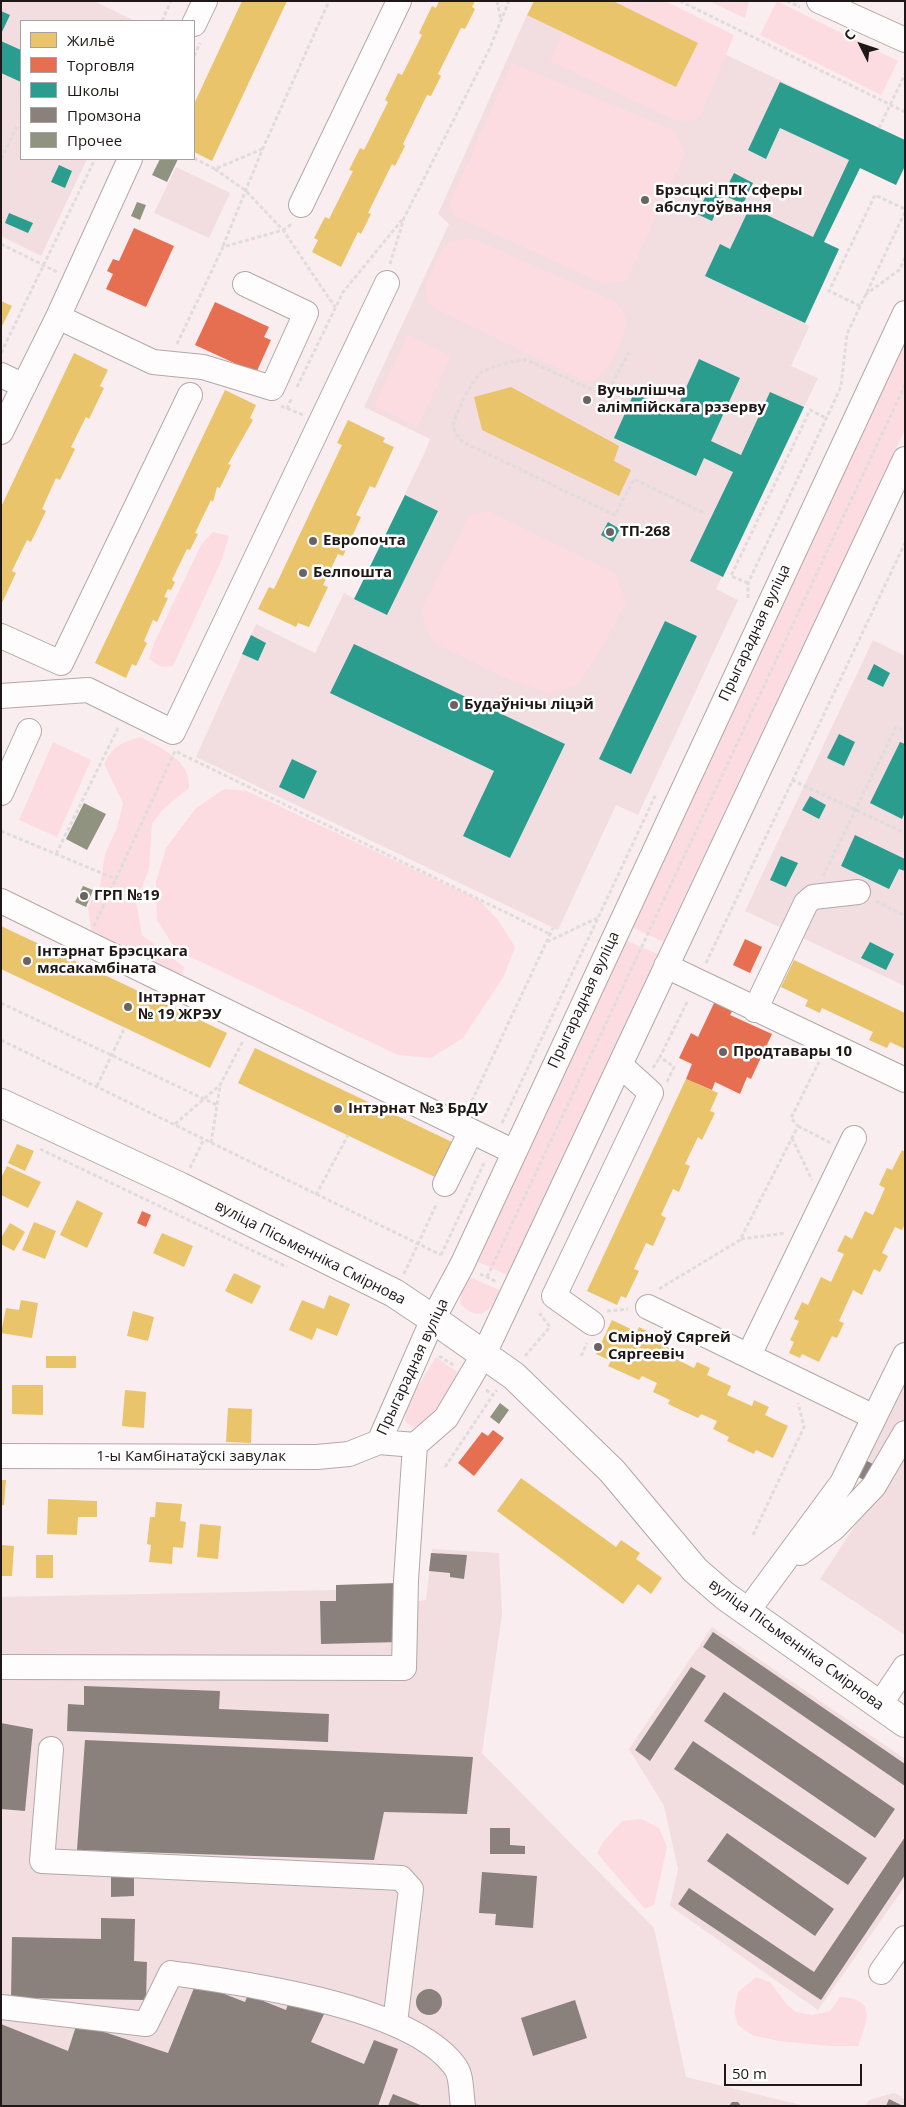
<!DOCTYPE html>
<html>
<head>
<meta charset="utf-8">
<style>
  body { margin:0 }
  #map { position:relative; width:906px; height:2107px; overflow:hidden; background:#faedef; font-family:"Open Sans",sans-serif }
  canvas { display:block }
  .frame { position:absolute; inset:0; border:2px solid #201718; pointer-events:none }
  .legend { position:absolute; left:20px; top:20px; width:175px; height:140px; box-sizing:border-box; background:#fff; border:1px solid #a6a2a3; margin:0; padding:6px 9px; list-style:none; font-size:15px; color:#201718 }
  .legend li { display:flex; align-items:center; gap:10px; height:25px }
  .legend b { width:25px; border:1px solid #a6a2a3 }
  .north { position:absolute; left:836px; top:20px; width:50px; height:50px; -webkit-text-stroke:4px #fff; paint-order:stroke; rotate:311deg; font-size:14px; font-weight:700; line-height:20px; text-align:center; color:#201718 }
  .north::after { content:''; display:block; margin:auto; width:18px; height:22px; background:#201718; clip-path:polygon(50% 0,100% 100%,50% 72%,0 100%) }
  .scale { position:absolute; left:724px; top:2064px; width:138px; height:22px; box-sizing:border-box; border:2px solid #201718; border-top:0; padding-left:6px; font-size:15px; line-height:18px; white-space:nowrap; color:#201718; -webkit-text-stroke:4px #fff; paint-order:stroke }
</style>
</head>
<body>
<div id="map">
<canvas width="906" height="2107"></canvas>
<div class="frame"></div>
<ul class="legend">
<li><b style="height:14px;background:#e9c46a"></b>Жильё</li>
<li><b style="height:14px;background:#e76f51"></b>Торговля</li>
<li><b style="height:14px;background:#2a9d8f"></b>Школы</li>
<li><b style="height:14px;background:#8a817c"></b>Промзона</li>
<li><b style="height:14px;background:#919381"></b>Прочее</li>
</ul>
<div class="north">С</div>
<div class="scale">50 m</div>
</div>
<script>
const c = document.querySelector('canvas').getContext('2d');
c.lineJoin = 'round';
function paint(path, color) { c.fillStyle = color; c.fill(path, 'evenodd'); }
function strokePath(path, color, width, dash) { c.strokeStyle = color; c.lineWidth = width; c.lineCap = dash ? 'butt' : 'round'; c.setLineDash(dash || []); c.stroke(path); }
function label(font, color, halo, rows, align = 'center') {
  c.font = font + ' "Open Sans",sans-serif'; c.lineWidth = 5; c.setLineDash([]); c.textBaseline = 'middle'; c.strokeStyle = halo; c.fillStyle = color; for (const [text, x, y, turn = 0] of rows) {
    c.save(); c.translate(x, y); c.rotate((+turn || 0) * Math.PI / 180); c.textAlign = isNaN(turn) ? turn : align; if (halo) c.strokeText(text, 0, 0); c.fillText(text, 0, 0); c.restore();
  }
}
paint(new Path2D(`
  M1 1H94L135 21H21V159H87L41 256 1 236Z
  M613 1 905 140V166L896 185 860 168 824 242 839 249 805 323 809 327 791 366 818 378 716 589 738 600 638 815 616 805 558 930 196 757 256 624 315 653 344 593 355 599 425 452 430 439 364 407 449 224 438 214 527 15Z
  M176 167 230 193 209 238 154 213Z
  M873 640 905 656V986L745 911Z
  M905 1376V1635L820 1579 879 1489 855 1475Z
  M432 1549 499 1553 502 1614 482 1753 654 1928 686 2077 805 2106H1V1597L336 1590V1585L398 1583 412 1602 426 1600Z
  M712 1627 905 1759V1886L818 2010 670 1906 678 1869 664 1806 629 1749Z
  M894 2093 905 2099V2106H865L869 2100Z`), '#f2dde0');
paint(new Path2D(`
  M613 1H665L734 35 701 116 689 122 673 119 550 61 563 32 676 87 698 43Z
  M709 1H749L745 18Z
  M777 1 898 61 881 95 760 35Z
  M512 63 675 131 685 154 627 280 605 284 455 216 449 205Z
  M467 238 476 240 616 302C620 307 625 312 626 319 628 334 606 379 590 381 586 381 581 379 578 378L436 309 428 303 426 284 443 247 449 242Z
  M408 335 451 356 418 427 374 406Z
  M905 341V430L663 942 632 927Z
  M488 511 615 573 626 602 608 637 578 685 550 693 512 681 434 643 426 630 421 610 469 516Z
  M213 532 229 536 222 559 173 666 162 667 149 659 154 643 201 545Z
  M141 737C162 749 191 760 189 788L163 809 152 824 149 869 136 902 142 935 184 967 182 976 171 978 102 943 91 930 88 907 100 886 105 854 117 828 123 803 104 764C112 746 123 742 141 737Z
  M53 742 91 760 57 837 19 820Z
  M224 789 247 791 479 900 498 920 515 947 504 976 463 1038 431 1058 398 1055 176 950 157 920 156 882 166 848 196 808Z
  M625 940 660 955 510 1276 474 1260Z
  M467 1276 502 1291C490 1312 480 1323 460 1304L462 1285Z
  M436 1357 460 1374C448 1393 437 1422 413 1427L405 1421 407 1404Z
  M641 1819 659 1828 667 1847 654 1905 645 1909 597 1853 603 1842 622 1821Z
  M756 1977 770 1982 787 2005 796 2012 812 2015 830 2011 840 1997C878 1999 867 2021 858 2046H829L779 2041 752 2035 738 2025 734 2012 738 1992Z`), '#fcdce1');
paint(new Path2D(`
  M242 1H287L212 161 194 152V104Z
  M439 1H475L472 7 475 9 465 29 461 28 438 74 441 76 431 96 427 95 403 144 405 146 395 166 392 164 368 213 371 214 361 234 358 232 341 267 312 252 318 240 314 238 325 217 329 219 353 171 349 170 360 148 364 150 388 102 385 100 398 73 402 75 422 35 419 33 432 6 436 8Z
  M534 1H613L698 43 676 87 527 15Z
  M1 301 12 306 1 328Z
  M74 353 108 370 100 386 104 388 89 419 86 417 71 447 75 449 60 480 56 478 42 509 46 511 31 542 27 540 12 571 16 573 1 605V507Z
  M511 387 619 446 614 461 631 470 619 496 482 430 474 397Z
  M225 390 256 405 250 418 253 420 228 464 231 465 220 488 217 487 213 502 211 500 195 533 198 534 190 550 187 549 172 580 175 582 171 590 168 589 164 597 168 598 157 622 153 620 144 641 147 643 136 666 132 664 126 678 95 663Z
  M348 420 385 438 383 442 394 447 375 488 370 486 356 515 361 517 343 556 338 554 323 585 328 587 309 627 298 623 296 627 258 609 269 587 274 589 342 445 337 443Z
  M1 926 227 1033 210 1068 1 969Z
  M794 960 905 1013V1049L890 1042 887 1048 869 1040 873 1032 822 1008 820 1013 805 1006 808 1000 781 987Z
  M255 1048 452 1142 435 1177 238 1083Z
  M686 1079 718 1093 710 1111 715 1113 702 1140 698 1137 685 1164 690 1166 679 1192 673 1189 661 1215 666 1218 653 1246 646 1243 634 1269 639 1271 626 1298 621 1296 617 1305 587 1291Z
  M17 1144 34 1151 25 1171 8 1163Z
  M902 1150 905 1152V1224L902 1230 895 1227 882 1253 888 1256 880 1272 874 1269 862 1295 853 1290 839 1321 844 1323 837 1338 832 1336 819 1362 802 1354 800 1358 789 1353 794 1342 790 1340 799 1321 794 1319 802 1302 808 1305 821 1277 831 1282 844 1254 837 1251 845 1235 852 1239 865 1211 873 1215 885 1188 879 1185 887 1168 892 1170Z
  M7 1166 41 1182 28 1208 1 1195V1178Z
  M77 1200 103 1213 87 1248 60 1235Z
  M34 1222 56 1231 45 1259 22 1250Z
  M10 1223 25 1232 14 1251 1 1244V1238Z
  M162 1233 193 1246 184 1267 153 1253Z
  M234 1273 261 1286 252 1304 225 1291Z
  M329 1295 350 1304 337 1336 317 1328 312 1340 289 1330 302 1300 324 1309Z
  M21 1300 38 1303 32 1338 1 1333 6 1308 19 1310Z
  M133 1311 154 1317 148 1341 127 1336Z
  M612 1320 637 1332 639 1327 653 1334 650 1339 673 1350 670 1356 694 1368 697 1362 710 1368 707 1375 731 1386 727 1395 752 1406 754 1400 769 1407 765 1415 788 1426 773 1458 756 1450 754 1454 727 1441 729 1437 713 1429 717 1421 701 1414 698 1418 668 1404 670 1400 653 1392 657 1383 642 1376 639 1380 608 1366 611 1361 596 1354Z
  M46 1356H76V1368H46Z
  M12 1385H43V1415L12 1414Z
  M125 1390 146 1392 144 1428 122 1426Z
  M228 1408 252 1409 251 1443 226 1442Z
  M521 1478 616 1547 621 1540 640 1553 636 1559 662 1578 651 1594 638 1584 623 1604 497 1511Z
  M1 1480H6L4 1505H1Z
  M48 1499 97 1501V1517H78L77 1535 47 1534Z
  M156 1502 182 1504 180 1521 186 1522 183 1548 173 1547 172 1564 149 1562 151 1545 147 1544 150 1517H155Z
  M200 1524 221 1526 218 1559 197 1557Z
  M1 1545 14 1546 12 1576H1Z
  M36 1555H53V1578H36Z`), '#e9c46a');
paint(new Path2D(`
  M134 228 174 246 146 307 106 289 113 274 107 271 113 259 119 261Z
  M215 302 269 327 264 337 271 340 256 373 195 345Z
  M745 939 762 947 750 973 733 965Z
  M715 1001 733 1010 730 1015 772 1034 751 1079 747 1077 740 1094 715 1082 712 1090 686 1079 692 1064 679 1058 691 1033 698 1037Z
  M142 1211 151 1215 146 1227 137 1223Z
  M493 1430 504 1438 474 1476 458 1463 482 1432 488 1436Z`), '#e76f51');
paint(new Path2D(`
  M1 11 10 15 1 34Z
  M1 41 21 50V82L1 73Z
  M780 82 905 140V166L896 185 860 168 824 242 839 249 805 323 705 276 720 244 730 249 750 207 813 237 849 160 780 128 766 159 748 150Z
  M59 165 72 171 65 188 51 182Z
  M734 173 753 183 743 204 723 195Z
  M708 191 723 198 712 221 697 214Z
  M9 213 33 223 28 233 5 223Z
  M699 359 740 378 711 441 741 455 770 392 804 407 723 577 690 561 733 472 704 458 696 476 614 438 634 393 675 412Z
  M405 495 438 511 387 615 354 599Z
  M608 522 620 529 613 542 601 535Z
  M665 621 697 636 631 774 599 759Z
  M251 635 266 643 258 661 242 654Z
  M354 644 565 744 510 858 463 836 494 771 330 693Z
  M874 664 890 673 883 687 867 679Z
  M839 734 855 742 844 766 827 758Z
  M900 742 905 744V812L902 819 870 803Z
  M292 759 317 771 304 799 279 787Z
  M810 796 826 805 819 819 802 810Z
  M855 835 905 859V871L899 869 889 889 841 866Z
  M781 856 798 863 786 887 770 880Z
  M870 942 894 954 886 970 861 958Z`), '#2a9d8f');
paint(new Path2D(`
  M863 1459 877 1466 869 1483 855 1475Z
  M431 1553 467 1555 464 1579 450 1577V1573L429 1571Z
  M398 1583 399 1642 321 1644 320 1601H336V1585Z
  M713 1632 905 1764V1786L703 1647Z
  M691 1667 706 1676 650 1761 635 1750Z
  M84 1686 220 1691 219 1709 329 1714 328 1742 67 1731 68 1704 84 1705Z
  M724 1692 895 1809 875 1838 704 1721Z
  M1 1723 33 1729 25 1811 1 1809Z
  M85 1740 473 1757 467 1814 384 1812 374 1860 77 1850Z
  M693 1741 867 1858 848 1885 674 1769Z
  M490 1828H510V1845L525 1846V1854H490Z
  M727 1833 834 1909 815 1936 707 1861Z
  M905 1837V1875L821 2000 678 1904 689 1888 814 1972Z
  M482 1872 537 1876 533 1928 495 1925 496 1914 479 1913Z
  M134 1876V1896L111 1897V1877Z
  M101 1918 135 1919 134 1961 147 1962 146 2000 11 1998 12 1937 101 1939Z
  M196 1983 245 2002 248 1995 286 2010 289 2001 325 2012 311 2042 364 2064 374 2040 398 2049 378 2106H1V2024L68 2051 77 2023 168 2053Z
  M416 2002a13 13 0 1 1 26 0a13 13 0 1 1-26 0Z
  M575 2000 587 2038 533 2056 521 2018Z
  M393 2094 423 2106H388Z
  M889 2099 903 2106H886Z
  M732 2102H738L741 2106H729Z`), '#8a817c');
paint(new Path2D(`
  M160 159H178L167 182 152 175Z
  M137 202 146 205 140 220 131 216Z
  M84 803 106 814 87 850 66 839Z
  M83 886 93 890 86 907 75 902Z
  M500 1403 509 1410 499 1424 490 1417Z`), '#919381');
const minor = new Path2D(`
  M819 1 905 40
  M194 24 205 1
  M301 205 399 1
  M58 317 153 362 203 367 272 388 306 313 245 284
  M1 375 24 386
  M1 432 58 317 130 159
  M1 636 61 663 190 395
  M1 696 88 690 173 732 387 283
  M1 793 29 731
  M1 901 514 1152
  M666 966 905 1080
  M755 1010 806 903 813 897 858 892
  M445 1184 471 1131
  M648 1307 874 1417
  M592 1323 554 1296 651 1093 620 1065
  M749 1355 854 1138
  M379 1442 433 1319 462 1265 905 313
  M1 1456 317 1457 349 1454 379 1442 415 1445 446 1418 484 1354 905 459
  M800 1553 834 1528 874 1486 905 1433
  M746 1613 842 1483 905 1355
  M1 1667 404 1668 406 1580 415 1445
  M879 1706 905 1667
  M51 1749 42 1861 401 1878 411 1889 395 2023
  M881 1972 905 1938
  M1 2007 146 2024 171 1973C244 1984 413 2005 456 2068 462 2077 461 2095 463 2106`);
const major = new Path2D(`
  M1 1103 181 1187 394 1293 433 1319 514 1376 612 1471 695 1570 725 1596 905 1723`);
strokePath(minor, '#b2a8a9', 26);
strokePath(major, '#b2a8a9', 30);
strokePath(new Path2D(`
  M497 1 501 21
  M680 1 905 112
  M787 1 800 7
  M162 21 171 1
  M194 56 200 43
  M879 128 905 74
  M194 158 215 169 262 149
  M1 159 16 128 21 131
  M215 169 246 191 283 230 335 307
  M1 244 57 272
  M223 246 263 148 329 1
  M390 264 404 218 489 50 509 1
  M865 295 899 270 905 258
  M860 306 829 291 875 195 905 209
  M177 344 223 247 283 230 292 224
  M629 352 606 396 527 360C513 361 494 365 482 372 473 378 457 411 454 422 452 430 457 436 463 442L615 515 634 479 704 513
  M1 353 95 159
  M297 387 343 292 402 220
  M281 406 303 415
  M287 409 292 397
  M748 583 731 576 810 410 826 418
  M748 598V583L834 402 841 386 847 334 905 212
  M792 780 905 833
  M1 831 116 879
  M56 854 118 728
  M823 876 896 727 905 731
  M876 901 905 916
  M94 926 175 751 550 934
  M547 942 597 918
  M706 963 905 543
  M1 1003 217 1105
  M1 1040 441 1255
  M653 1068 660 1057
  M667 1082 674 1067 660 1057 688 1000
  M97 1086 125 1027
  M469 1107 553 928
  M502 1123 656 794
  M175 1124 220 1085 243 1041
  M798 1126 831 1143
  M792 1138 812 1180
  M211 1143 220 1086
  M40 1149 287 1267
  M190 1168 204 1139
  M316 1195 348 1135
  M741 1239 786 1233
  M441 1255 485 1161
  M404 1274 437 1203
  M480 1274 497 1282
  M487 1277 905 385
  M659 1289 740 1240 798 1126 791 1118 819 1062
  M607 1311 628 1309
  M439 1356 455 1366
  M525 1356 550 1327 540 1314V1310
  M581 1356 587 1343
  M486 1390 493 1395 497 1390
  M445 1467 493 1395
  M753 1535 804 1427 798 1403`), '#e0dcdd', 3, [4, 2.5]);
strokePath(minor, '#fefcfd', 24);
strokePath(major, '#fefcfd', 28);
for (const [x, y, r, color] of [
  [645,200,5,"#6c6263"],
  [587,400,5,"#6c6263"],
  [610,532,5,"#6c6263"],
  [313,541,5,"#6c6263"],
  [303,573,5,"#6c6263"],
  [454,705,5,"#6c6263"],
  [84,896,5,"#6c6263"],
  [27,961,5,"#6c6263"],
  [128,1007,5,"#6c6263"],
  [723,1052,5,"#6c6263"],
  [338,1109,5,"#6c6263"],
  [598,1347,5,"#6c6263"]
]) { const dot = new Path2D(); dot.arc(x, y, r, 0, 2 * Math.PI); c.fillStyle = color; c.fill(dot); strokePath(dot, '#fff', 2); }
label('bold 15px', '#201718', '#fff', [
  ["Брэсцкі ПТК сферы",655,191],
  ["абслугоўвання",655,208],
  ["Вучылішча",597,391],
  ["алімпійскага рэзерву",597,408],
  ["ТП-268",620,532],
  ["Европочта",323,541],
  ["Белпошта",313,573],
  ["Будаўнічы ліцэй",464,705],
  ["ГРП №19",94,896],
  ["Інтэрнат Брэсцкага",37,952],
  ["мясакамбіната",37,969],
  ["Інтэрнат",138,998],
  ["№ 19 ЖРЭУ",138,1015],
  ["Продтавары 10",733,1052],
  ["Інтэрнат №3 БрДУ",348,1109],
  ["Смірноў Сяргей",608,1338],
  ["Сяргеевіч",608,1355]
], 'left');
label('15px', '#201718', '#fff', [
  ["Прыгарадная вуліца",755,633,-65],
  ["Прыгарадная вуліца",584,1000,-65],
  ["вуліца Пісьменніка Смірнова",310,1253,27],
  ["Прыгарадная вуліца",413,1367,-65],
  ["1-ы Камбінатаўскі завулак",191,1457],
  ["вуліца Пісьменніка Смірнова",796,1645,36]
]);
</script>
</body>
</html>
